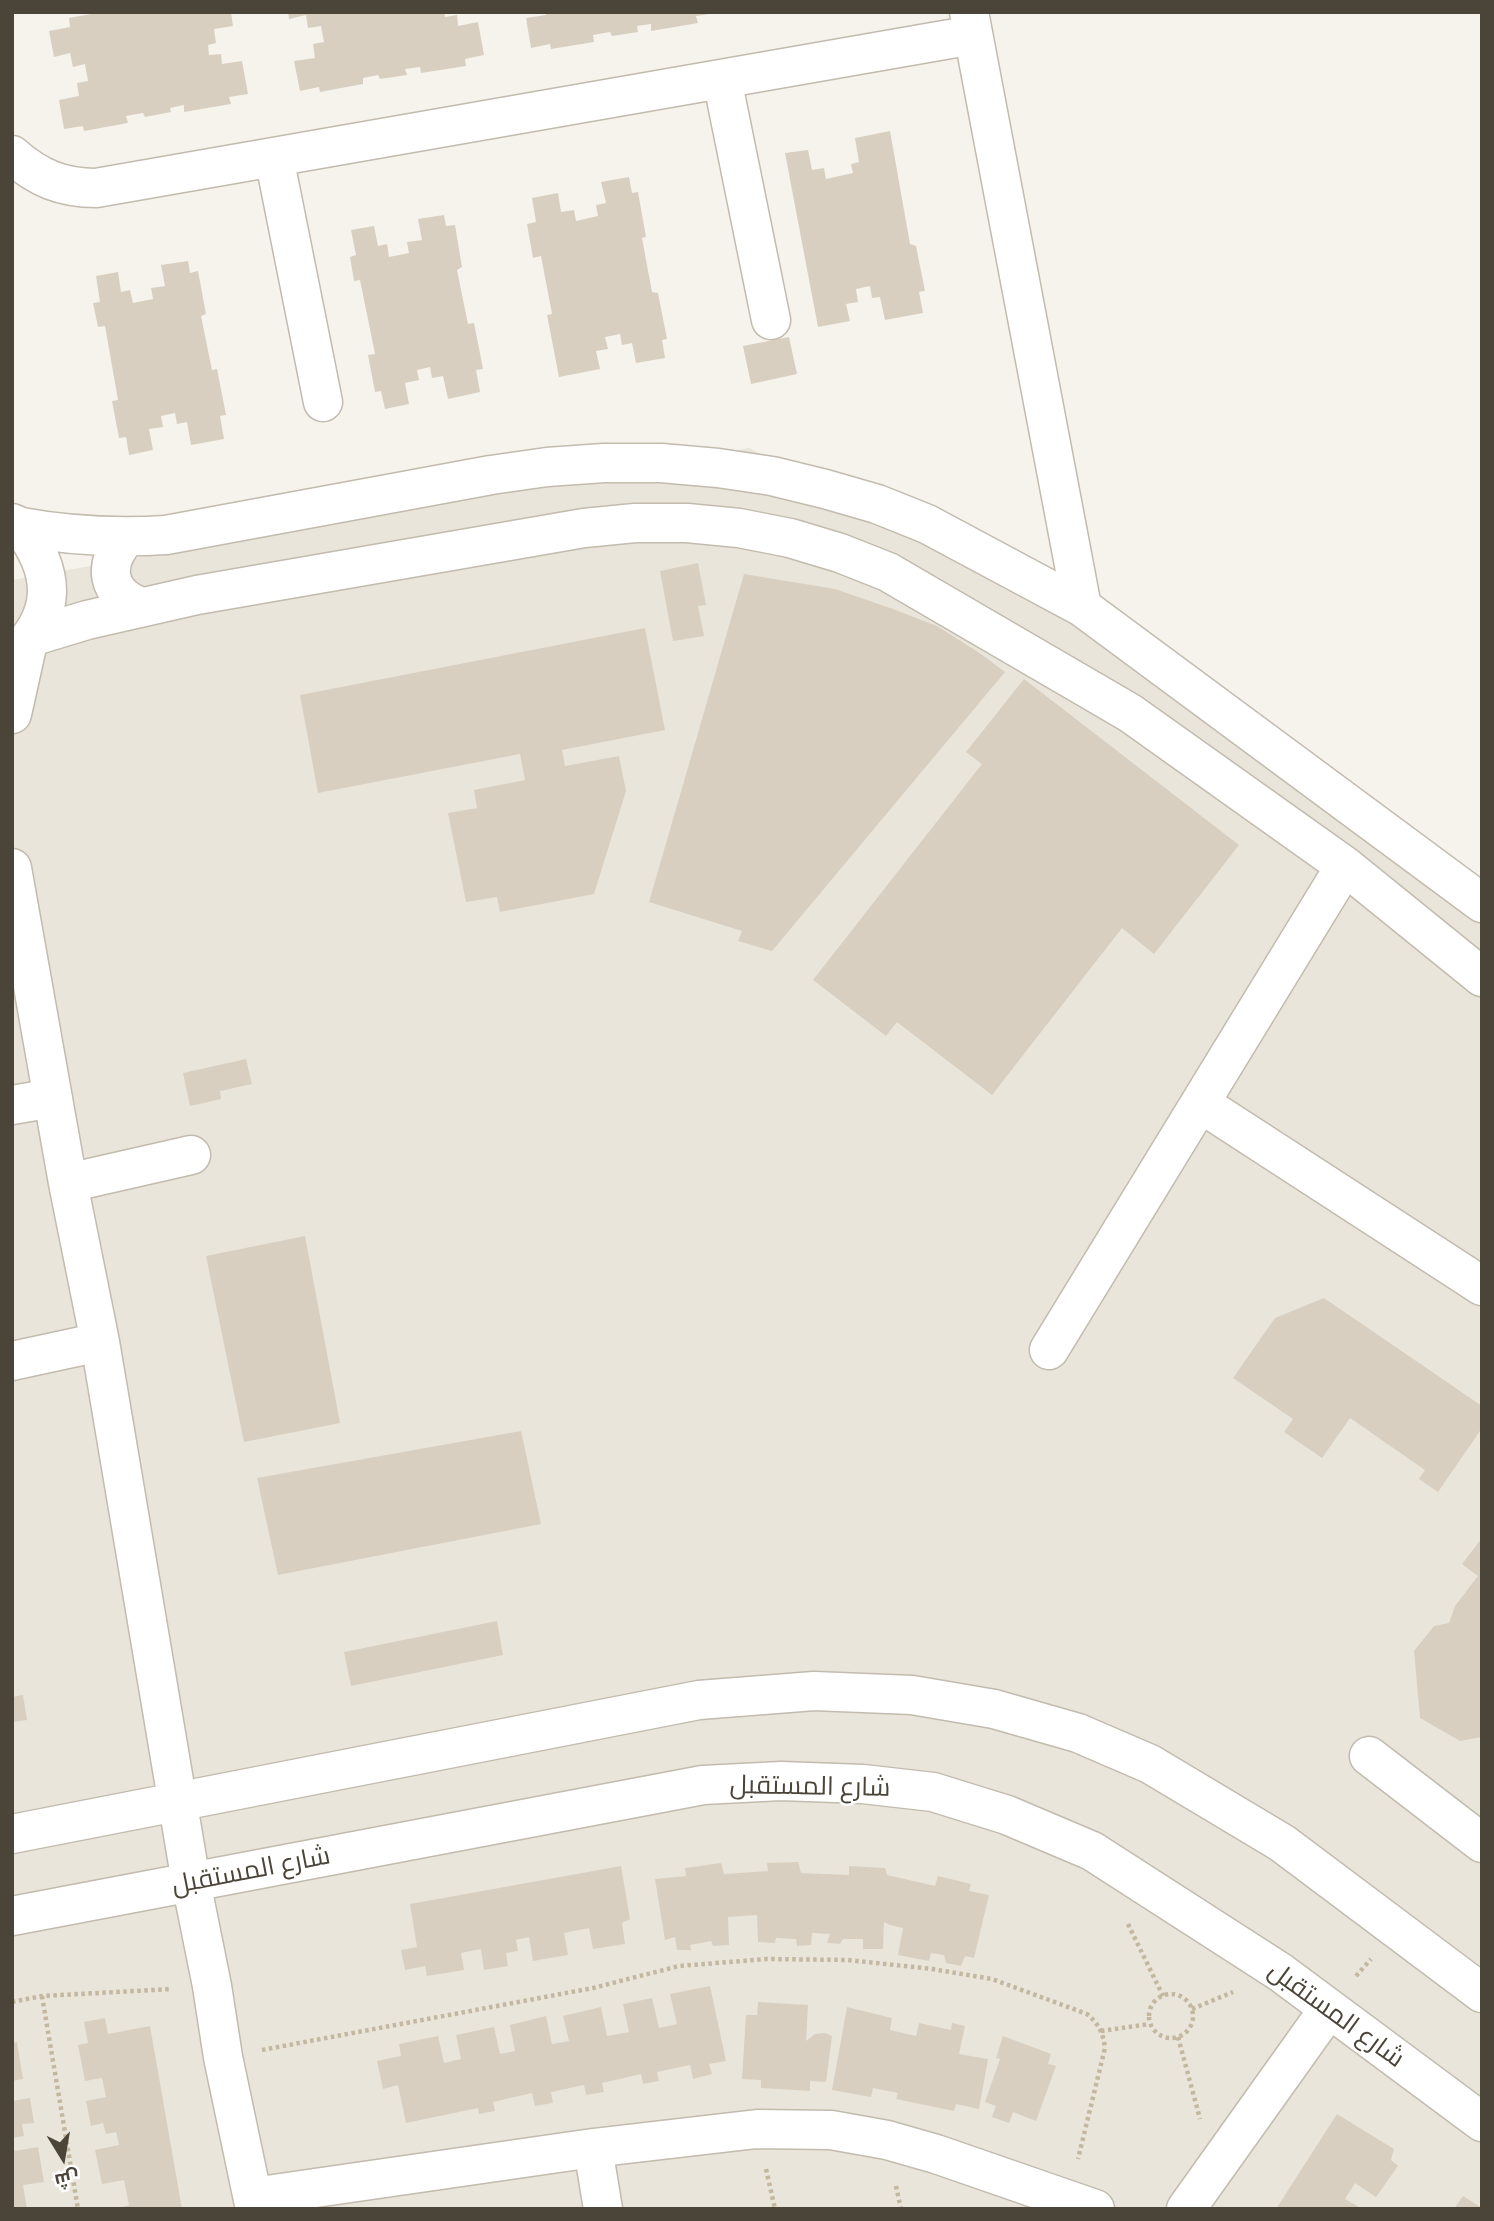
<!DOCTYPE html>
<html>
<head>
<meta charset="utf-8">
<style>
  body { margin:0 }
  #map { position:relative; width:1494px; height:2221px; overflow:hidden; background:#f6f3ec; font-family:Karla,Cairo,sans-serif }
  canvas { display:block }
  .frame { position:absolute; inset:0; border:14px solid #4b4439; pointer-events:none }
  .north { position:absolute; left:28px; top:2123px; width:70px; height:70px; -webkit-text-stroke:5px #fff; paint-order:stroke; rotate:169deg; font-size:19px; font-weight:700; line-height:28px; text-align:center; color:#4b4439 }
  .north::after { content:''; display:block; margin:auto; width:24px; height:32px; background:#4b4439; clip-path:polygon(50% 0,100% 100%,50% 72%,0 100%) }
</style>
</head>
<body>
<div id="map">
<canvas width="1494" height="2221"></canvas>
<div class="frame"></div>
<div class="north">ش</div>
</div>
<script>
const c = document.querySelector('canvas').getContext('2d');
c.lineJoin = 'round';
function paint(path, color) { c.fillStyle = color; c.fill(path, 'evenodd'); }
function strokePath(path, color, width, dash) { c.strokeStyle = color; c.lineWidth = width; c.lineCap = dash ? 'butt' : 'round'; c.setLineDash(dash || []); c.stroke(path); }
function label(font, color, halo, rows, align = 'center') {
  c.font = font + ' Karla,Cairo,sans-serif'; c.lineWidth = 5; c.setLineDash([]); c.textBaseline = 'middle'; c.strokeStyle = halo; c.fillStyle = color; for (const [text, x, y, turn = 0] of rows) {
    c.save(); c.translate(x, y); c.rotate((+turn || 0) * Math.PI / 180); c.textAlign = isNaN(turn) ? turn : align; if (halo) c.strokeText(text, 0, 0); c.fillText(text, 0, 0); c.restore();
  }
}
paint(new Path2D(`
  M749 448 1135 642 1482 908V2209H12V580Z`), '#eae5da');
paint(new Path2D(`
  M102 12H231L233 26 214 29 216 43 208 45 209 55 221 54 222 64 242 61 248 94 229 97 231 104 184 112V105L170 108 171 112 145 117 143 113 126 116 128 123 84 131 83 126 64 129 59 100 79 96 77 83 88 81 85 64 73 67 70 53 54 57 49 31 70 27 69 18Z
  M288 12H444L445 17 457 15 458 26 478 22 484 55 465 59 466 66 421 73 420 67 405 69 407 75 380 79 378 75 363 78V84L320 92 319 87 300 91 294 61 315 58 313 44 324 42 321 26 308 28 306 15 289 19Z
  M546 12H709V14L696 16 698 23 651 31V24L637 26 638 32 612 36 610 32 593 35 594 42 551 49 550 44 531 48 526 18 546 15Z
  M890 131 910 244 916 246 925 291 919 292 923 313 885 320 880 297 872 298 870 286 856 289 858 302 846 304 850 321 818 327 785 153 808 150 812 170 824 168 826 179 853 173 851 164 859 162 855 138Z
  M629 177 632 193 638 192 646 237 642 238 652 292 658 293 667 339 662 340 665 358 636 363 632 343 622 345 620 334 605 337 608 349 596 351 600 369 559 377 547 315 552 314 541 256 533 258 527 224 536 222 532 198 558 193 561 212 574 210 576 221 598 216 596 205 606 203 601 182Z
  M444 215 446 226 455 225 462 267 457 270 468 324 474 323 483 369 476 370 480 392 448 399 443 376 432 378 430 367 417 370 419 380 405 383 409 404 385 409 381 391 375 392 368 355 375 354 360 280 354 281 350 257 356 255 351 230 374 226 378 246 387 244 389 257 409 253 407 242 422 240 418 219Z
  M188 261 190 273 198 271 206 314 201 316 212 370 217 369 226 415 220 416 224 439 191 445 187 422 177 424 175 413 161 416 163 427 149 429 153 450 129 455 126 437 119 438 112 401 118 400 105 326 98 327 93 303 100 302 96 276 118 272 121 292 130 290 133 303 153 299 151 288 165 286 161 265Z
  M789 337 797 374 751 384 743 346Z
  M698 563 706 605 698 606 704 636 673 641 660 571Z
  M744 574 835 589 893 609 937 626 981 654 1005 672 772 951 738 941 742 931 649 902Z
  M645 628 665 730 562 750 565 766 619 756 626 791 594 894 500 912 497 897 466 902 448 813 477 808 474 790 525 780 520 754 318 793 300 695Z
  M1024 679 1239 845 1154 954 1122 928 992 1095 897 1022 886 1036 813 980 982 764 966 752Z
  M246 1059 252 1084 220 1091 221 1099 190 1106 183 1073Z
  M305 1236 340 1423 244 1442 206 1256Z
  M1324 1298 1482 1406V1428L1438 1492 1419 1479 1425 1470 1350 1418 1322 1458 1284 1432 1293 1419 1233 1378 1275 1318Z
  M521 1431 541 1524 278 1575 257 1478Z
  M1482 1538V1737L1460 1741 1420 1718 1414 1651 1434 1626 1449 1623 1455 1606 1478 1576 1462 1564Z
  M497 1621 503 1655 351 1686 344 1652Z
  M23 1695 27 1720 12 1722V1697Z
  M798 1862 801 1873 849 1875V1866L885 1868 887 1875 935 1886 938 1876 971 1884 969 1891 989 1895 974 1958 965 1956 961 1966 946 1963 944 1955 931 1953 929 1961 898 1955 903 1928 890 1925 884 1922 883 1949H863V1939H843L840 1944 827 1943 830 1934 812 1933 811 1945 797 1946 796 1939 776 1938 775 1943 758 1942 757 1915 728 1917 729 1945 713 1946 711 1941 690 1945 691 1950H677L675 1937 665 1940 655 1879 686 1876 685 1868 721 1863 724 1874 768 1871 767 1863Z
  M621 1866 630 1919 622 1923 625 1944 593 1949 589 1928 564 1933 568 1955 533 1961 529 1937 516 1940 518 1951 506 1953 508 1966 484 1970 481 1949 461 1953 464 1970 427 1976 425 1966 405 1970 401 1950 417 1947 410 1904Z
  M710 1986 726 2061 709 2064 712 2074 693 2079 690 2065 657 2072 659 2081 643 2084 641 2074 602 2083 604 2092 586 2095 584 2085 551 2092 553 2103 535 2106 532 2093 493 2102 495 2111 479 2114 478 2108 406 2123 398 2085 383 2089 377 2061 401 2056 399 2044 438 2036 444 2063 461 2059 456 2035 494 2027 500 2054 515 2051 510 2025 546 2016 552 2044 569 2041 563 2016 601 2007 607 2036 629 2032 623 2004 652 1998 659 2028 677 2024 670 1994Z
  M758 2002 808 2005 806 2041 815 2034 825 2033 832 2036 826 2082 810 2081V2091L761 2088V2080L742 2079 746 2015H757Z
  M847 2007 892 2018 890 2030 916 2036 919 2023 951 2030 952 2023 965 2026 959 2054 988 2059 979 2109 956 2104 954 2111 896 2099 898 2093 873 2088 871 2097 832 2090Z
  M105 2018 108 2034 150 2026 182 2209H116L129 2205 124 2180 102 2184 95 2150 119 2145 116 2132 106 2134 103 2123 91 2126 86 2101 106 2097 102 2078 85 2081 78 2045 88 2043 84 2022Z
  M1003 2036 1051 2054 1048 2064 1056 2066 1036 2121 1013 2112 1009 2123 992 2117 996 2106 985 2102 1000 2059 996 2058Z
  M17 2042 23 2079 12 2081V2043Z
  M30 2098 34 2123 22 2124 24 2136 12 2138V2101Z
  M1337 2114 1394 2149 1391 2160 1398 2166 1376 2197 1355 2183 1345 2199 1362 2209H1276Z
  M12 2146 15 2151 38 2147 44 2182 23 2185 27 2209H12Z
  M1463 2196 1482 2208V2209H1454Z`), '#d8cfc1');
const minor = new Path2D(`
  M969 12 1082 607
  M722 79 771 320
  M12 155C38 178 62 188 96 188L973 35
  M274 157 323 402
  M12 523 21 527C70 536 117 538 166 535L491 475 547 467 604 463H661L718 468 772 476 825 489 877 504 927 524 1082 607 1482 903
  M126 538C102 564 106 595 142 607
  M31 637 87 620 197 595 584 528 635 523H687L739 528 790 538 840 553 888 572 1130 713 1345 866 1482 977
  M12 657C57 616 57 574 21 527
  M12 714 28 642
  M12 868 68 1183 100 1342 191 1882 212 1986 223 2057 255 2209
  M1200 1103 1482 1286
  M12 1105 53 1098
  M68 1183 191 1155
  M1049 1350 1345 866
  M12 1361 100 1342
  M1369 1756 1482 1843
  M12 1834 699 1700 814 1691 912 1695 994 1709 1078 1733 1150 1764 1282 1843 1482 1993
  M12 1916 703 1785 781 1781 863 1784 933 1792 1007 1815 1092 1851 1280 1972 1482 2122
  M593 2148 603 2209
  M253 2197 593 2148 757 2129 831 2130 887 2140 936 2154 1095 2209
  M1186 2209 1328 2010`);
strokePath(minor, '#c2bbae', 41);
strokePath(new Path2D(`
  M1128 1924 1163 1996
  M1356 1976 1371 1959
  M1149 2016a22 22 0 1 1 44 0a22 22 0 1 1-44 0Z
  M42 1996 78 2209
  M12 2002 42 1996 172 1989
  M1192 2009 1233 1992
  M1101 2031 1149 2024
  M1178 2037 1200 2119
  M262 2050 593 1988 679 1966 767 1959 848 1960 932 1969 992 1979 1087 2014C1099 2024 1103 2033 1105 2048L1078 2159
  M766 2169 775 2209
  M896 2186 901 2209`), '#c4b79f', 4.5, [3.5, 3.5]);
strokePath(minor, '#fff', 38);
label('26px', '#4b4439', '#fff', [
  ["شارع المستقبل",810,1787,1],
  ["شارع المستقبل",251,1871,-11],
  ["شارع المستقبل",1336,2015,36]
]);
</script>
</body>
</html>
